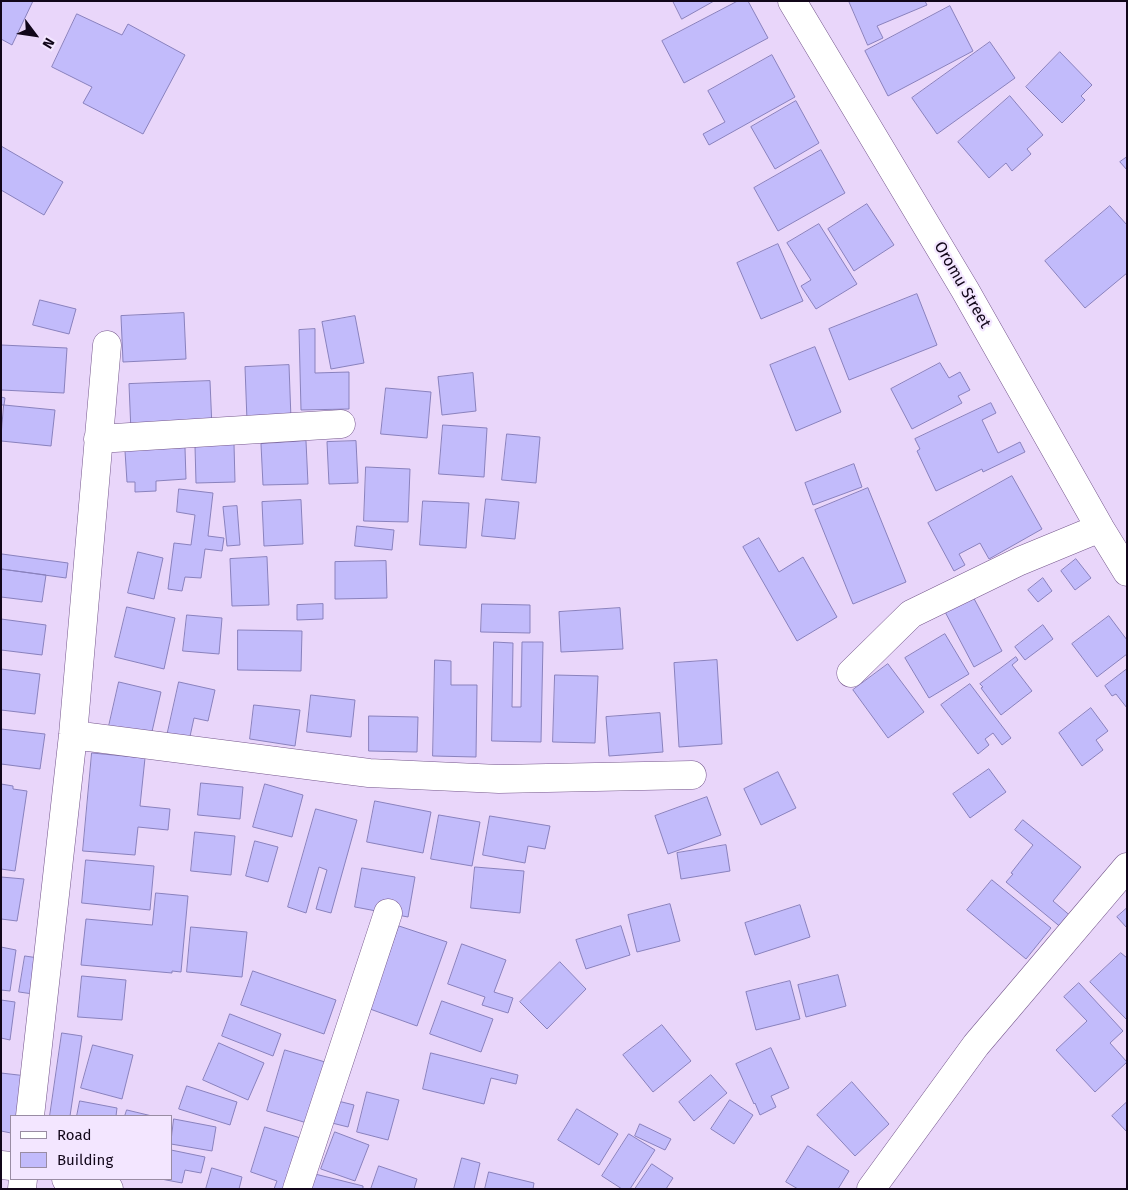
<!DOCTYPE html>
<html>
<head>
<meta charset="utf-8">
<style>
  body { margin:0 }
  #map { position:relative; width:1128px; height:1190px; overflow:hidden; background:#e9d6fa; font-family:"Fira Sans",sans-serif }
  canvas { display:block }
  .frame { position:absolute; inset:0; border:2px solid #110619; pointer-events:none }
  .legend { position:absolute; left:10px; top:1115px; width:162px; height:65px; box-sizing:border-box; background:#f3e6ff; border:1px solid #998ca3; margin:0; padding:6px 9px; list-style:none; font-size:15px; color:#110619 }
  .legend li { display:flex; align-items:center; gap:10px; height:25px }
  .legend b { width:25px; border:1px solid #998ca3 }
  .north { position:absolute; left:10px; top:10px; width:50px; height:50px; -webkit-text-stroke:4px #f3e6ff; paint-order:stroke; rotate:121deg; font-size:14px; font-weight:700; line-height:20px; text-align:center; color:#110619 }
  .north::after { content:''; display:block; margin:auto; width:18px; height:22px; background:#110619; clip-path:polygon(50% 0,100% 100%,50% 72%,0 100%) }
</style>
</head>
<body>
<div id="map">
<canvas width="1128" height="1190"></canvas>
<div class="frame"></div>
<ul class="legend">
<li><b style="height:6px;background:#fff"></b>Road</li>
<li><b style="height:14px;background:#c2bbfb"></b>Building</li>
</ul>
<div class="north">N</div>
</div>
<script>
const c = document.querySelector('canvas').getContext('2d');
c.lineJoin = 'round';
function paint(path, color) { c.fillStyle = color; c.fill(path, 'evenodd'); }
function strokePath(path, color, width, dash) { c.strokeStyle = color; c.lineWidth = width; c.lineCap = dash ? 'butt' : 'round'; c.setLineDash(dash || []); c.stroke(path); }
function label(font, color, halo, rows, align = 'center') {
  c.font = font + ' "Fira Sans",sans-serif'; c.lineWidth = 4.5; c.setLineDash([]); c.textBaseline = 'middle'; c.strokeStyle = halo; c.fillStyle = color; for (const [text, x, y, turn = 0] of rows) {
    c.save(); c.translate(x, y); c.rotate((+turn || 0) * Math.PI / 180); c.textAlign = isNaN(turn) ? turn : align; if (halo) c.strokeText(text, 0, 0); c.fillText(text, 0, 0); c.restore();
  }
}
const building = new Path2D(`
  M1 1H33L12 45 1 39Z
  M673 1H714L682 19Z
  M738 1H748L768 38 684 83 662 41Z
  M849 1H925L927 5 877 26 883 38 868 45Z
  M950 6 973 51 888 96 865 51Z
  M77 14 122 35 128 24 185 55 143 134 83 103 92 87 52 67Z
  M990 42 1015 78 937 134 912 98Z
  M1060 52 1092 85 1081 96 1085 100 1062 123 1026 87Z
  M772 55 795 97 709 145 703 134 725 122 708 91Z
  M1010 96 1043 135 1027 149 1031 154 1012 171 1006 163 989 178 958 142Z
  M796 101 819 143 775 169 751 127Z
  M1 146 63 182 44 215 1 190Z
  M821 150 845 193 778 231 754 188Z
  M1127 157V170L1120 162Z
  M867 204 894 245 854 271 828 229Z
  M1110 206 1127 225V273L1085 308 1045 261Z
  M819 224 857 284 816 309 801 286 811 280 787 243Z
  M778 244 803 301 761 319 737 263Z
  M917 294 937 345 849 380 829 329Z
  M40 300 76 309 69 334 33 325Z
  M184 313 186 359 123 362 121 316Z
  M355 316 364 363 331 369 322 322Z
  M315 329V373L349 372V409L301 410 299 330Z
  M1 345 67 348 64 393 1 390Z
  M815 347 841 412 796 431 770 365Z
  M940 363 949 378 960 372 970 390 958 396 962 403 912 429 891 389Z
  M289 365 291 419 247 421 245 367Z
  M473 373 476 411 442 415 438 377Z
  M210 381 212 428 131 432 129 384Z
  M386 388 431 392 427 438 381 434Z
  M1 397 5 398 4 405H1Z
  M991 403 996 413 982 420 998 453 1020 442 1025 452 983 472 982 469 936 491 917 451 920 449 915 439Z
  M4 405 55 410 51 446 1 441Z
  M443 425 487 428 484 477 439 474Z
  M507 434 540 437 536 483 502 480Z
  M306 441 308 484 263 485 261 444Z
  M356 441 358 483 329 484 327 442Z
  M234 444 235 482 196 483 195 446Z
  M185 448 186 479 156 481V491L135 492V482H127L125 451Z
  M854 464 862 487 813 505 805 483Z
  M366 467 410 469 408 522 364 521Z
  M1012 476 1042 529 989 559 980 543 959 554 965 565 954 571 928 523Z
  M868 488 906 582 853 604 815 510Z
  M179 489 213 493 208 536 224 538 222 551 205 549 201 578 185 577 182 591 168 589 174 543 191 545 195 515 177 512Z
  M486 499 519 502 515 539 482 536Z
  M301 500 303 544 264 546 262 502Z
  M423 501 469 503 466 548 420 545Z
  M237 506 240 545 227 546 223 507Z
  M357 526 394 530 392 550 355 546Z
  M759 538 779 572 803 557 837 617 797 641 743 547Z
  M138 552 163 558 154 599 128 593Z
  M2 554 68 563 66 578 1 569Z
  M267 557 269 605 232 606 230 559Z
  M1076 559 1091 578 1075 590 1061 571Z
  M386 561 387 598 335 599V562Z
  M1 569 46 575 42 602 1 597Z
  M1043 578 1052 591 1038 602 1028 590Z
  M971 593 1002 651 974 667 943 608Z
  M323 604V619L297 620V605Z
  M482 604 530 605V633L481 632Z
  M127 607 175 618 164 669 115 657Z
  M620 608 623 649 561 652 559 612Z
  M187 615 222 618 219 654 183 651Z
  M1109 616 1127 640V654L1097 677 1072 644Z
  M1 619 46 625 42 655 1 650Z
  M1043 625 1053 639 1025 660 1015 647Z
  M238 630 302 631 301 671 238 670Z
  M945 634 969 674 929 698 905 658Z
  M494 642 513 643 512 707H521L522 642H543L541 742 492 741Z
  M1016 657 1018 660 1012 665 1032 691 1001 715 981 688 983 687 980 684Z
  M435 660 451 661V685H477L476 757 433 756Z
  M717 660 722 744 679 747 674 663Z
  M888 664 924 712 888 738 853 690Z
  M1 669 40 674 35 714 1 710Z
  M1127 669V708L1116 694 1112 696 1105 686Z
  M555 675 598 676 595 743 553 742Z
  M119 682 161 692 151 736 109 726Z
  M179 682 215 690 208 721 194 718 189 741 167 736Z
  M970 684 1011 738 1002 745 993 733 985 739 989 745 978 754 941 705Z
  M311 695 355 700 351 737 307 732Z
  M254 705 300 710 295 746 250 739Z
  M1091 708 1108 731 1096 740 1103 750 1082 766 1059 733Z
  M660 713 663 752 609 756 606 717Z
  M369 716 418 717 417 752 369 751Z
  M1 729 45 734 40 769 1 764Z
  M92 753 145 758 140 806 170 809 168 830 138 827 135 855 83 851Z
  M989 769 1006 792 970 818 953 794Z
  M778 772 796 808 761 825 744 789Z
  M201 783 243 787 240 819 198 815Z
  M1 784 13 786V789L27 791 15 871 1 869Z
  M265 784 303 795 292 837 253 827Z
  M707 797 721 835 668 854 655 816Z
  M375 801 431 812 423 853 367 842Z
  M316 809 357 820 331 913 316 909 327 870 319 867 306 913 288 907Z
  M439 815 480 822 472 866 431 859Z
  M490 816 550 826 545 849 528 846 525 863 483 855Z
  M1023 820 1081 867 1053 901 1073 918 1063 929 1006 882 1013 874 1011 873 1033 845 1015 830Z
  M195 832 235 836 231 875 191 871Z
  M255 841 278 847 268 882 246 876Z
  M726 845 730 871 681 879 677 853Z
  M86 860 154 866 150 910 82 903Z
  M475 867 524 871 520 913 471 908Z
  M362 868 415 877 408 917 355 907Z
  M1 877 24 879 17 921 1 919Z
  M992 880 1051 928 1026 959 967 910Z
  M156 893 188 896 181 972 172 971V973L81 965 86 919 152 925Z
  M670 904 680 941 637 952 628 915Z
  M800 905 810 937 755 955 745 923Z
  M1127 908V928L1117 917Z
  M399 926 447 942 417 1026 370 1009Z
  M621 926 630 955 586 969 576 940Z
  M191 927 247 932 242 977 187 972Z
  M462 944 506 960 494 992 513 998 508 1013 482 1005 485 997 448 984Z
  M1 947 16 950 10 991 1 990Z
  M1121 953 1127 958V1020L1090 982Z
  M25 956 45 959 40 995 19 992Z
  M560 962 586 989 547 1029 520 1002Z
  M253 971 336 1000 324 1034 241 1005Z
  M838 975 846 1006 806 1017 798 985Z
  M82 976 126 980 122 1020 78 1017Z
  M790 981 800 1019 756 1030 746 992Z
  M1079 983 1123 1031 1110 1043 1127 1062 1095 1092 1056 1050 1087 1021 1064 997Z
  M1 1000 15 1002 10 1040 1 1038Z
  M442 1001 493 1019 481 1052 430 1034Z
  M230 1014 281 1034 273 1056 222 1036Z
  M662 1025 691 1061 653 1092 623 1055Z
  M62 1033 82 1036 70 1116H50Z
  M219 1043 264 1063 248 1100 203 1080Z
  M93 1045 133 1055 122 1099 81 1088Z
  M771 1048 789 1088 771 1096 776 1107 760 1115 755 1103 754 1104 736 1064Z
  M285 1050 325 1062 307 1123 267 1111Z
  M431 1053 518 1075 516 1084 491 1078 484 1104 423 1089Z
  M1 1073 27 1076 22 1116H11V1133L1 1131Z
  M711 1075 727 1093 694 1121 679 1102Z
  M852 1082 889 1124 855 1156 817 1115Z
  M187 1086 237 1102 230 1125 179 1109Z
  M367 1092 399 1100 388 1140 357 1132Z
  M730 1100 753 1115 734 1144 711 1129Z
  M80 1101 117 1108 116 1116H77Z
  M338 1101 354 1105 348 1127 332 1123Z
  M1127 1102V1132L1112 1116Z
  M577 1109 618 1134 599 1165 558 1140Z
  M127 1110 152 1116H125Z
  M174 1119 216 1127 212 1151 171 1144Z
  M640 1124 671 1139 665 1150 635 1136Z
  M265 1127 307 1140 293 1189H274L277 1181 251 1172Z
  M335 1132 369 1145 355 1181 321 1169Z
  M629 1134 655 1150 630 1189H622L602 1176Z
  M808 1146 849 1171 838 1189H798L786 1182Z
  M171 1150 205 1157 201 1173 185 1170 182 1183 161 1179H171Z
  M462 1158 480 1163 474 1189H454Z
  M652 1164 673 1178 666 1189H635Z
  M379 1166 417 1179 414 1189H371Z
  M212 1168 242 1177 239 1189H206Z
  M489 1172 534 1183 533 1189H485Z
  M311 1173 363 1186V1189H307Z`);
paint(building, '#c2bbfb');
strokePath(building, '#8981bd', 1);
const minor = new Path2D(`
  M792 1 965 290 1100 528 1127 572
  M98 439 341 424
  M851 673 911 614 1020 561 1100 528
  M73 735 369 773 499 779 692 775
  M30 1116 73 735 107 345
  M1 1165 11 1166
  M66 1179 109 1189
  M22 1189 23 1179
  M297 1189 388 913
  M871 1189 976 1045 1127 867`);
strokePath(minor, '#75578c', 29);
strokePath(minor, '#fff', 28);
label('16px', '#110619', '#f3e6ff', [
  ["Oromu Street",962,285,60]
]);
</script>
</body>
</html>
